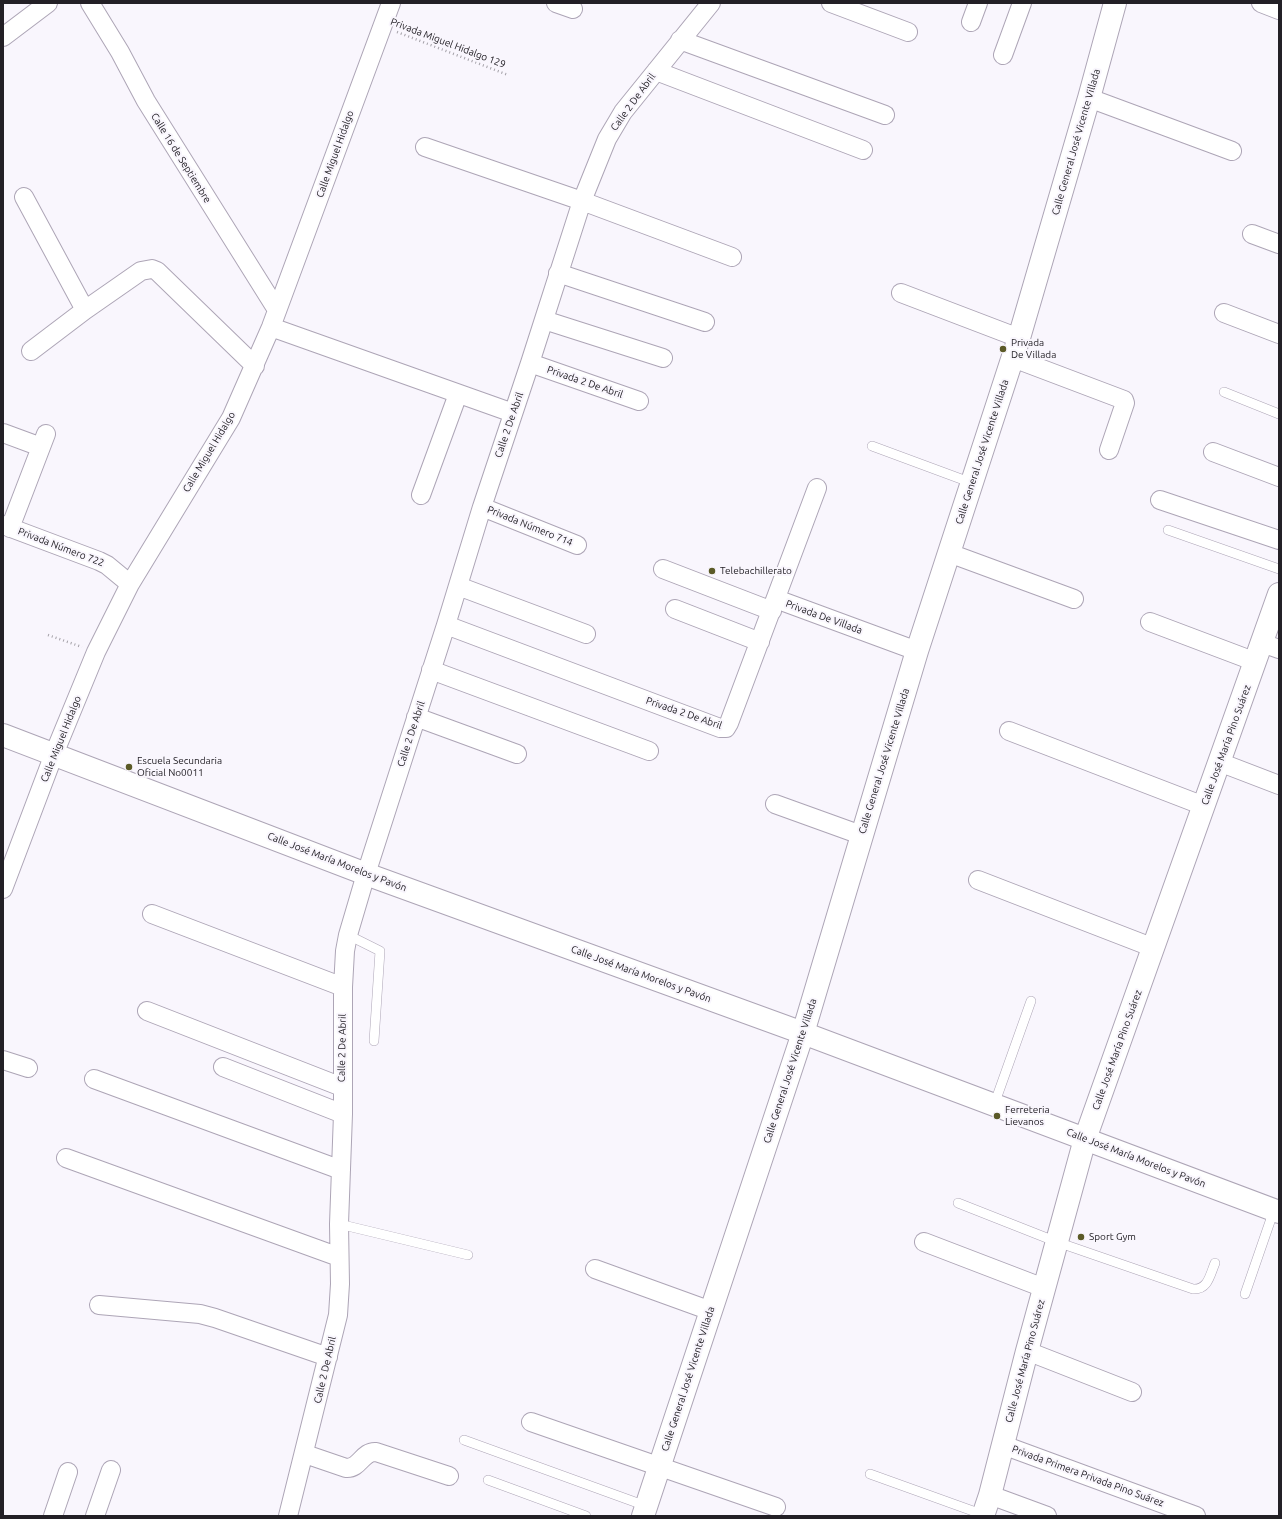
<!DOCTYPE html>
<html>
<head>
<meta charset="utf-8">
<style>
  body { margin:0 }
  #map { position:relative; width:1282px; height:1519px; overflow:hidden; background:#f9f6fd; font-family:Ubuntu,sans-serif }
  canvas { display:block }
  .frame { position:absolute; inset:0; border:4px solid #232026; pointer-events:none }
</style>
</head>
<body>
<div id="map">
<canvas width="1282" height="1519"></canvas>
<div class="frame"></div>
</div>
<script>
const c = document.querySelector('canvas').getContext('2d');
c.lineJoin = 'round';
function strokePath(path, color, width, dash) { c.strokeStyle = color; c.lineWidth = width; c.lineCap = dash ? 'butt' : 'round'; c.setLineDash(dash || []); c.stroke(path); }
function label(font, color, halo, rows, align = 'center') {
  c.font = font + ' Ubuntu,sans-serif'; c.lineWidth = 4; c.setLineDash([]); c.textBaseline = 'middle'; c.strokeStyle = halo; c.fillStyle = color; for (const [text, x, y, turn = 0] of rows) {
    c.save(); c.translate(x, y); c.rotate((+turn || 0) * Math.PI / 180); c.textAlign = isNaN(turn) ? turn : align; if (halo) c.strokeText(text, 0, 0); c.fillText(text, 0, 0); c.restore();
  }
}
const service = new Path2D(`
  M1224 392 1279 414
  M872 446 972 483
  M1168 530 1279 569
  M348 935 380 951 374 1041
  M994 1105 1031 1001
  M958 1203 1057 1242 1193 1289C1208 1290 1210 1275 1215 1263
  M339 1224 468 1255
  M1245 1294 1274 1210
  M464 1440 646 1506
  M870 1474 984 1515
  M488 1480 586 1516`);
const minor = new Path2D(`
  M90 3 120 52 146 101 277 310
  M556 3 573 9
  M831 3 908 32
  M1261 3 1279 10
  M971 22 978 3
  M3 37 48 3
  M680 40 885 115
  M1003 55 1022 3
  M656 71 863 150
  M1089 98 1232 151
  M425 147 582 201 732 257
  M24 197 85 310
  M1252 234 1279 244
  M558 273 705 322
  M901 293 1019 338
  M1224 313 1279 334
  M544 320 663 358
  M271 327 513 413
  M31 351 85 310 141 271 152 269 157 271 255 366
  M1013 358 1124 400 1125 403 1109 450
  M530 363 639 401
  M3 433 41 447
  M1213 452 1279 477
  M421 495 458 394
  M1160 500 1279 540
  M482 507 577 545
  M3 525 99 561 107 565 130 584
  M10 528 46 434
  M949 553 1074 599
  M663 569 772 611
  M458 586 586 634
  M776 599 917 651
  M675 609 760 642
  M1150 622 1256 662
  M446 625 720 728H726L729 723 817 488
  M1262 643 1279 649
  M431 670 649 751
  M416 717 517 754
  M1009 731 1204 806
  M1219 762 1279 785
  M775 804 861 835
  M978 880 1154 948
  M3 889 54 754 96 652 130 584 231 418 271 327 391 3
  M152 914 343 987
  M147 1011 342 1087
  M3 1060 28 1068
  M223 1067 343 1114
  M94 1079 341 1170
  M66 1158 339 1257
  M924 1242 1044 1288
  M595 1269 711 1311
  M99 1305 200 1314 215 1318 328 1357
  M1027 1351 1132 1392
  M531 1422 776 1507
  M1003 1445 1196 1516
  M305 1454 346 1468C360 1469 362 1451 376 1452L449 1476
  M990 1495 1047 1516
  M53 1516 68 1472
  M95 1516 111 1470
  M288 1516 338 1315 340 1284 339 1224 343 1114V987L345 951 348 935 366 874 446 625 482 507 530 363 582 201 607 139 623 112 711 3`);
const tertiary = new Path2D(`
  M3 735 366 874 803 1033 1279 1212`);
const secondary = new Path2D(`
  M643 1516 803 1033 917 651 1019 338 1089 98 1115 3
  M983 1516 990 1495 1027 1351 1085 1139 1279 594`);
strokePath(service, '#ada5b6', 10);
strokePath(minor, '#ada5b6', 20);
strokePath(tertiary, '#ada5b6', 24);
strokePath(secondary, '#ada5b6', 24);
strokePath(new Path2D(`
  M397 32 508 75
  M48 635 82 647`), '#a4a1a8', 2.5, [1, 3]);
strokePath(service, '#fff', 9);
strokePath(minor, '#fff', 18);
strokePath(tertiary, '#fff', 22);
strokePath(secondary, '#fff', 22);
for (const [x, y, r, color] of [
  [1003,349,4,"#5b5a27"],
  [712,571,4,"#5b5a27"],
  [129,767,4,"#5b5a27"],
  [997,1116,4,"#5b5a27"],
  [1081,1237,4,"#5b5a27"]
]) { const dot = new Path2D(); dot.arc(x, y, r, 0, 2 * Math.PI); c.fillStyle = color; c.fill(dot); strokePath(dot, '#f9f6fd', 1.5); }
label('10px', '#232026', '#f9f6fd', [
  ["Privada Miguel Hidalgo 129",448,43,21],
  ["Calle 2 De Abril",633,102,-54],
  ["Calle General José Vicente Villada",1076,142,-74],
  ["Calle Miguel Hidalgo",335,154,-70],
  ["Calle 16 de Septiembre",181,158,58],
  ["Privada 2 De Abril",585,382,19],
  ["Calle 2 De Abril",509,425,-71],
  ["Calle Miguel Hidalgo",209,452,-59],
  ["Calle General José Vicente Villada",982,452,-72],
  ["Privada Número 714",530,526,22],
  ["Privada Número 722",61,547,21],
  ["Privada De Villada",824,617,20],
  ["Privada 2 De Abril",684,713,19],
  ["Calle 2 De Abril",411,734,-72],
  ["Calle Miguel Hidalgo",61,739,-68],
  ["Calle José María Pino Suárez",1226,745,-70],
  ["Calle General José Vicente Villada",884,761,-73],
  ["Calle José María Morelos y Pavón",337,862,21],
  ["Calle José María Morelos y Pavón",641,974,20],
  ["Calle 2 De Abril",342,1048,-89],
  ["Calle José María Pino Suárez",1117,1050,-70],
  ["Calle General José Vicente Villada",790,1071,-72],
  ["Calle José María Morelos y Pavón",1136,1158,21],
  ["Calle José María Pino Suárez",1025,1361,-75],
  ["Calle 2 De Abril",325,1370,-77],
  ["Calle General José Vicente Villada",688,1379,-72],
  ["Privada Primera Privada Pino Suárez",1088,1476,20]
]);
label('10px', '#232026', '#f9f6fd', [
  ["Privada",1011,343],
  ["De Villada",1011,355],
  ["Telebachillerato",720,571],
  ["Escuela Secundaria",137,761],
  ["Oficial No0011",137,773],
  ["Ferreteria",1005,1110],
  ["Lievanos",1005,1122],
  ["Sport Gym",1089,1237]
], 'left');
</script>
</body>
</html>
